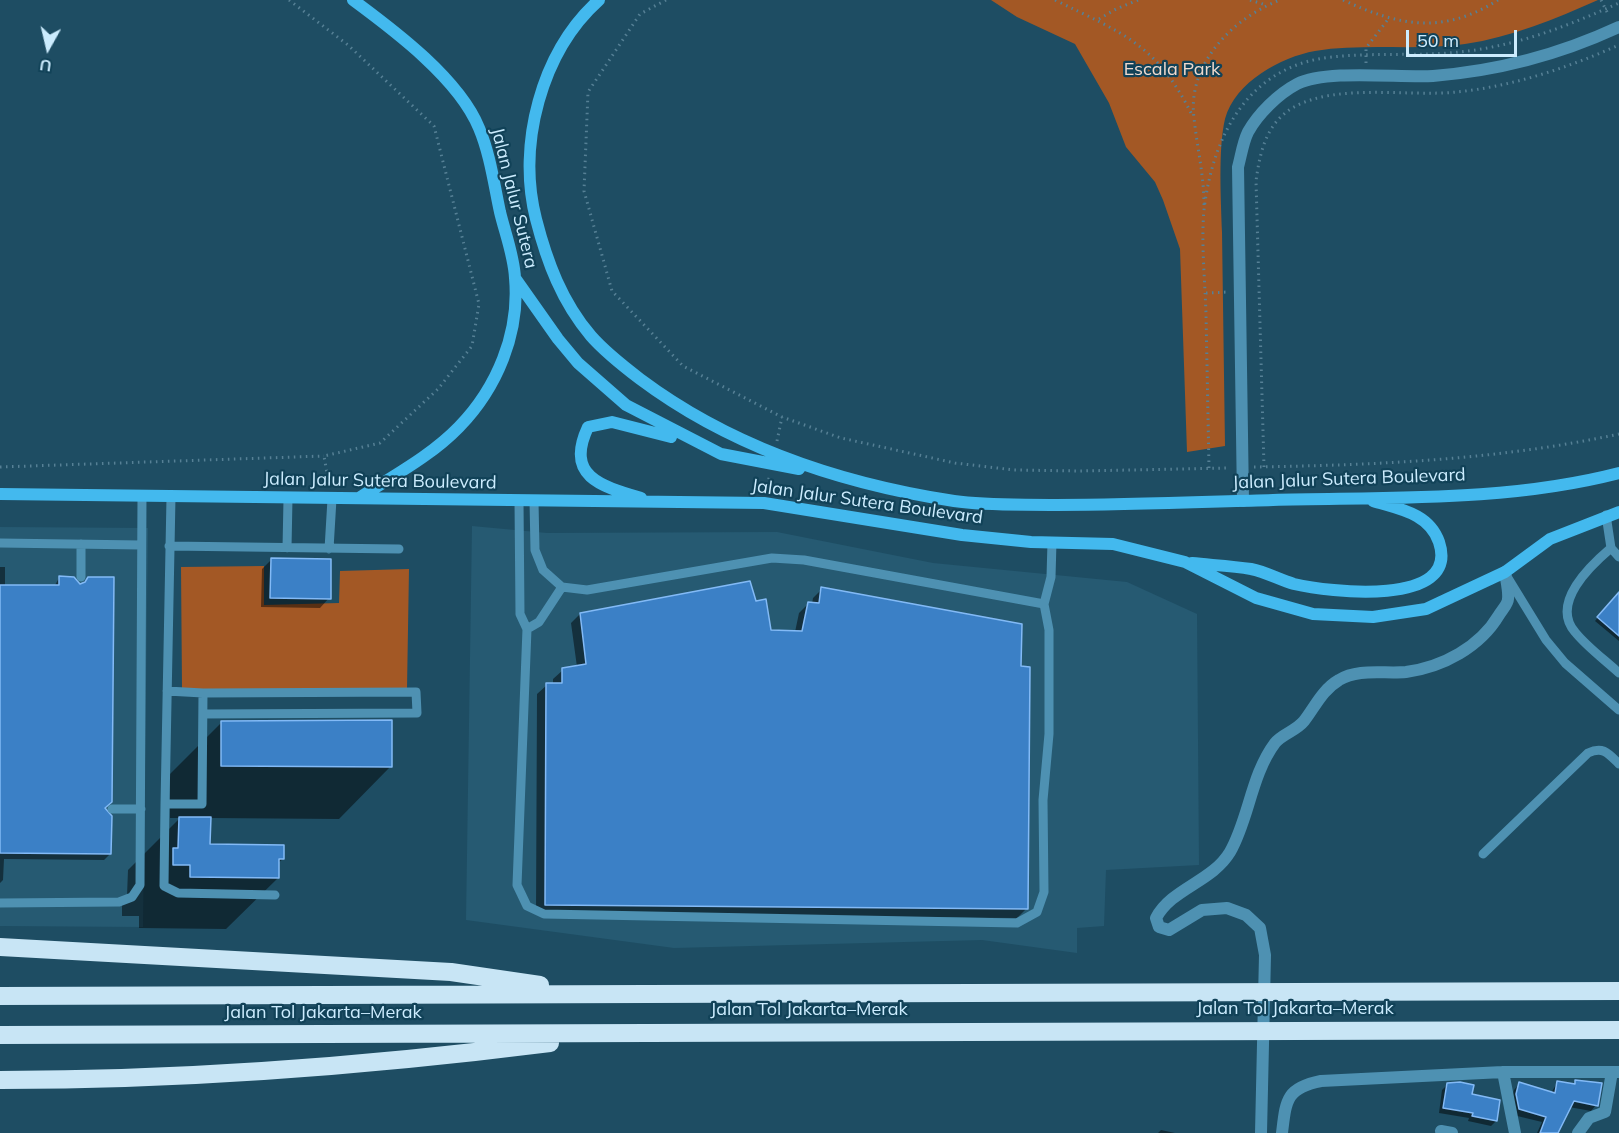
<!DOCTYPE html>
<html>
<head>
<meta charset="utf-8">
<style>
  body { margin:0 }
  #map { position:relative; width:1619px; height:1133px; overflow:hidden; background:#1e4d63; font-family:Mulish,sans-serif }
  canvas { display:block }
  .north { position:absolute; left:18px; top:18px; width:60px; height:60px; -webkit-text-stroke:4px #114258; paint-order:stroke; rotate:188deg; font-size:16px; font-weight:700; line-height:24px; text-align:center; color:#ccecfe }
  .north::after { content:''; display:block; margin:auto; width:21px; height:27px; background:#ccecfe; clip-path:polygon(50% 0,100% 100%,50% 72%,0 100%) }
  .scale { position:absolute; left:1406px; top:30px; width:111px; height:27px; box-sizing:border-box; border:3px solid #ccecfe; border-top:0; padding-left:8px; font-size:18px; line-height:21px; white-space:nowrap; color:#ccecfe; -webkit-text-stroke:4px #114258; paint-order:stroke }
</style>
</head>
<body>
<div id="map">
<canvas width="1619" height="1133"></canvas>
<div class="north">U</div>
<div class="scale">50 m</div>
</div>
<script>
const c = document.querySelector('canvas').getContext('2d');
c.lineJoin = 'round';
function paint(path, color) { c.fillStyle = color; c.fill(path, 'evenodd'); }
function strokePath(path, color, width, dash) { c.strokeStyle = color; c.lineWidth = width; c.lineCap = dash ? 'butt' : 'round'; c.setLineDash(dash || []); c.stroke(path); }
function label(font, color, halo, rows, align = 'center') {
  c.font = font + ' Mulish,sans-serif'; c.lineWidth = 4.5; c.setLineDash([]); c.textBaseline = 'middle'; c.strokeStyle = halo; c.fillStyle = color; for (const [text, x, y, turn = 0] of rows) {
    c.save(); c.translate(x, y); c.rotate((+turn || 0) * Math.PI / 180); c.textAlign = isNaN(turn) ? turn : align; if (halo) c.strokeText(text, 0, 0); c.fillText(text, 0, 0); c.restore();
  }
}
paint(new Path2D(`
  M472 526 547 533 777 532 933 563 1127 582 1197 614 1199 865 1106 870 1104 926 1077 928V953L982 940 674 948 466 920Z
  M0 527 148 528 143 927 0 926Z`), '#265a72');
paint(new Path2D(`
  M991 0H1598C1555 19 1512 37 1465 44 1415 51 1364 43 1315 51 1281 57 1235 82 1225 119 1218 148 1221 201 1222 232 1223 304 1224 375 1225 446L1187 452 1180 249 1163 200 1155 182 1126 147 1109 103 1075 44 1017 17Z
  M264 566V605L339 603 340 571 409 569 407 689H182L181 567Z`), '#a35825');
paint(new Path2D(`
  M271 560 329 598 320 608 261 607 262 569Z
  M0 567H5V586L54 587 59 578 80 585 88 578 103 809 110 854 104 860 4 859 3 880 0 883Z
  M822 589 1020 668 1027 908 1017 918 536 914 537 694 547 685H553V679L563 670 577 667 571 623 580 614 755 602 770 632H795L799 613 808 604H812L813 598Z
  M1619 593V641L1595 621Z
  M222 722 390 767 339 819 209 818V846L283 859 278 863V878L226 929 139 928V916H122V901L127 896 128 870 180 818H170V774Z
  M1557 1083 1600 1084 1596 1105 1591 1111 1569 1107 1557 1133H1537L1542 1122 1513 1115 1511 1101 1514 1090 1519 1084 1551 1093Z
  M1447 1085 1471 1095 1496 1121 1491 1126 1468 1121 1469 1118 1439 1113 1442 1090Z
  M1161 1130 1175 1133H1158Z`), '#0007');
const building = new Path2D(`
  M271 558 331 559V599L270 598Z
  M59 576 74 577 80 584 85 582 88 577H114L112 802 105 808 112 816 111 854 0 853V585H59Z
  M750 581 756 601 766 599 771 630 802 631 808 602 819 603 821 587 1022 624 1021 666 1030 667 1028 909 545 905 546 683H562V668L586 664 580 613Z
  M1619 592V636L1597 617Z
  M392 720V767L221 766V721Z
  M179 817H211L210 844 284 845V859H279V878L190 877V865H173V848H178Z
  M1575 1080 1602 1083 1598 1106 1574 1101 1558 1133H1540L1546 1117 1519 1109 1516 1094 1519 1082 1555 1093 1557 1081 1575 1084Z
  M1460 1082 1474 1085 1472 1094 1500 1100 1497 1121 1472 1116 1473 1113 1443 1108 1447 1083Z`);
paint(building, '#3b80c6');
strokePath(building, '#83baf6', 1.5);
strokePath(new Path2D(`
  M289 0 348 45 434 126 479 304 472 346 438 389 380 443 324 456 329 485
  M666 0 640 14 588 92 584 191 612 291 683 366 782 417 841 438 955 463 1014 470 1080 471 1230 468
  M1055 0C1122 33 1157 44 1192 115
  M1250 0 1266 5
  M1343 0C1399 26 1443 35 1498 0
  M1601 0 1609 16
  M1099 19 1116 9 1138 0
  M1366 63V48L1389 18
  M1204 205C1204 175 1197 147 1194 118 1187 64 1233 18 1280 0
  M1206 293 1228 292
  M777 441 782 417
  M0 467 324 456
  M1254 467C1377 465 1498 460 1619 434
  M1264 467 1256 181C1260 152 1266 123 1294 107 1338 83 1407 97 1457 92 1514 86 1567 68 1619 45
  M1209 468C1208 417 1207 365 1206 314 1205 280 1201 243 1204 210 1213 133 1250 65 1332 57 1377 52 1423 57 1468 51 1522 44 1570 25 1619 3
  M766 491 770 474`), '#568095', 3, [1.5, 4.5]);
strokePath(new Path2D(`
  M519 501 520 614 527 629
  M534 501 535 550 543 570 562 587 587 590 772 558 804 560 1044 604
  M1606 515 1611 548 1619 557
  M0 543 141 545
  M169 546 399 549
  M287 548 288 499
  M1611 548C1591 565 1550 603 1575 632 1587 647 1605 660 1619 673
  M329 549 332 499
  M81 577V544
  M1508 578 1546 640 1565 663 1619 710
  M562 587 539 622 527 629 517 885 527 906 544 914 1017 923 1037 912 1044 892 1043 800 1049 734V630L1044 604 1051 577 1052 542
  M167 691 203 693 202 804H165L171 497
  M203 714 417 713 416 692 203 693
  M165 804 164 886 178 893 275 895
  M112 809H141
  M1483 854 1588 753C1603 746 1608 753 1619 764
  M0 903 119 902 132 897 140 885 142 496`), '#4e91b2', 9);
strokePath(new Path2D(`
  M1243 501 1238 167C1241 156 1243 142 1248 132 1258 114 1278 94 1297 84 1327 69 1398 78 1433 76 1497 71 1561 54 1619 27
  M1503 1072 1515 1133
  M1441 1131 1452 1133
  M1261 1133 1265 955 1260 928 1246 915 1227 908 1202 910 1169 930 1159 927 1156 918C1172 888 1212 882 1230 852 1249 819 1251 775 1275 743 1282 734 1296 731 1304 721 1315 707 1322 690 1339 680 1358 668 1384 674 1406 672 1443 667 1480 647 1499 615 1502 610 1508 604 1508 599 1509 591 1506 580 1505 572
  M1282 1133C1286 1100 1286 1088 1321 1081L1503 1072H1619
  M1578 1133 1589 1118 1605 1112 1612 1072`), '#4e91b2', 12);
strokePath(new Path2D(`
  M353 0C395 31 459 79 479 128 490 154 494 184 500 212 505 233 514 256 515 278 520 333 497 388 459 427 431 456 393 476 359 498
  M599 0C541 52 517 145 536 219 547 262 562 302 591 336 605 352 623 366 640 379 731 447 843 484 954 501 988 506 1022 504 1056 505 1128 505 1201 502 1273 500 1388 497 1507 502 1619 473
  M515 278 558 339 578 363 626 405 721 454 799 469
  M0 494 764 503 962 535 1031 542 1113 544 1185 562 1256 598 1313 614 1373 617 1426 609 1505 572 1550 539 1619 512
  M641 498C600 486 565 476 588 427L612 422 671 437
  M1192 563C1211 565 1232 566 1251 569 1266 572 1280 580 1294 584 1327 592 1461 608 1439 542 1429 513 1399 509 1373 501`), '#43b9ee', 12);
strokePath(new Path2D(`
  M0 947 451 972 540 985
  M0 996 1619 991
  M0 1035 1619 1030
  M0 1080C184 1080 368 1066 550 1043`), '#c8e5f5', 18);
label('18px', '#f1dacd', '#114258', [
  ["Escala Park",1172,70]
]);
label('18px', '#ccecfe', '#114258', [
  ["Jalan Jalur Sutera",514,198,76],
  ["Jalan Jalur Sutera Boulevard",1349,479,-2],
  ["Jalan Jalur Sutera Boulevard",380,481,1],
  ["Jalan Jalur Sutera Boulevard",867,502,8],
  ["Jalan Tol Jakarta–Merak",1295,1009],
  ["Jalan Tol Jakarta–Merak",809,1010],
  ["Jalan Tol Jakarta–Merak",323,1013]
]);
</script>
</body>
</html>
